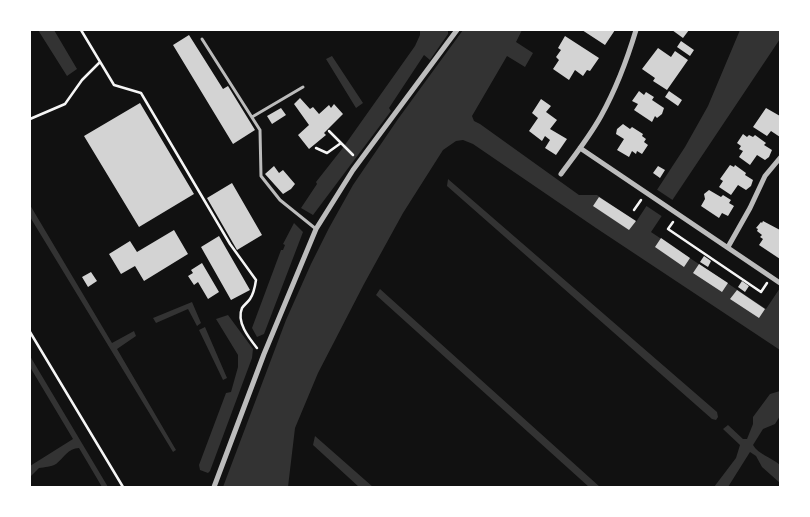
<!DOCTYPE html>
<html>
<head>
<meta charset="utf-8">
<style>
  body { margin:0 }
  #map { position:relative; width:810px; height:517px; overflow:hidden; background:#111; font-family:Roboto,sans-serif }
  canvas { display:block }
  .frame { position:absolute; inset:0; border:31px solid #fff; pointer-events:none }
</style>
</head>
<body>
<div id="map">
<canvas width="810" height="517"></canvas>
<div class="frame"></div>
</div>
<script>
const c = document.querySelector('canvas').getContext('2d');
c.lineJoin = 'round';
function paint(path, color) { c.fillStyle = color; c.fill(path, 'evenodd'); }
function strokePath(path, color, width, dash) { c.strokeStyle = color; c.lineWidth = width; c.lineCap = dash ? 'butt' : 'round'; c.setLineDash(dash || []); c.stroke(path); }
paint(new Path2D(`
  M38 30H54L77 69 67 76Z
  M420 30H448V34L430 60 424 55 389 108 391 111 313 215 301 208 317 184 316 182 342 149 415 46 420 35Z
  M463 30H522L516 42 533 53 525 67 507 56 472 116 474 121 480 124 579 195H597L636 222 685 147 708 106 740 30H780V39L651 232 766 309 780 288V350L596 228 473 144 463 140 456 141 443 150 403 213 364 284 318 373 295 428 288 487H223L286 320 311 264 329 228 353 185 398 119Z
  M332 56 363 103 356 108 326 59Z
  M448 179 717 412 718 417 716 420 712 419 447 186Z
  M30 205 112 343 134 331 136 336 117 349 176 450 173 452 30 217Z
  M294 223 303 232 264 334 257 337 252 328 281 250H283L285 245 283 244Z
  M380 289 600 487H589L376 295Z
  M192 302 201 323 197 326 188 309 156 323 153 318Z
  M228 315 253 349 252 358 210 471 208 473 200 470 199 465 226 393 231 392 238 367V355L216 319Z
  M205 327 227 378 223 380 199 330Z
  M30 356 108 487H102L79 448C68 448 64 458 56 464 51 467 45 467 39 468L30 477V466L73 439 30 367Z
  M780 391V416L775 424 763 429 753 445C759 455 771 457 780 465V483L762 467 756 456 750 452 728 487H714L736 458 740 445 723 429 728 425 743 439H747L753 424V417L770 394Z
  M315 436 373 487H359L313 445Z`), '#333');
paint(new Path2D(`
  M656 189 674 201 663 217 645 205Z`), '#111');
paint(new Path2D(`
  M582 30H615L605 45Z
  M672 30H689L683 38Z
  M189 35 223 89 228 86 255 130 233 144 173 45Z
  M565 36 599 58 590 71 587 70 583 76 575 70 569 80 553 69 559 60 556 57 561 50 558 48Z
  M681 41 694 50 690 56 677 47Z
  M658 48 671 57 675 51 688 60 667 90 653 81 655 78 642 69Z
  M639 91 644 95 646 92 654 97 652 100 664 108 662 114 657 118 655 116 652 122 634 110 638 104 632 101Z
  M669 91 682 100 678 106 665 97Z
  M300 98 310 109 313 107 319 114 329 105 331 108 334 104 343 114 324 133 326 135 309 149 298 135 309 125 294 104Z
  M541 99 551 106 546 112 557 120 550 129 567 139 556 155 545 148 550 140 545 136 542 141 529 131 538 118 532 113Z
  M140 103 194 194 139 227 84 136Z
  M281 108 286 115 272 124 267 116Z
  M766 108 780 116V137L771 131 767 136 753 127Z
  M623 124 630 129 632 127 643 134 642 136 646 139 644 142 648 145 642 154 637 151 636 154 632 151 629 157 617 150 624 139 616 134 617 129Z
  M743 134 747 137 749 135 753 137 755 135 766 143 764 145 772 150 769 157 765 160 757 155 750 165 739 157 743 151 739 149 741 146 737 143Z
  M730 165 734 167 735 165 746 173 745 175 753 180 751 186 746 190 738 185 731 195 719 187 723 181 720 179Z
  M274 166 279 173 283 170 295 184 291 189 283 194 265 174Z
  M658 166 665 170 660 178 653 173Z
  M232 183 262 235 237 250 207 198Z
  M709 190 721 197 723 195 731 200 729 203 734 206 728 216 722 213 719 218 701 206 705 199 704 194Z
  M599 197 636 221 629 230 593 206Z
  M763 221 780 230V259L759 245 763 239 760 237 762 235 757 231 758 229 756 228 761 222 762 223Z
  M174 230 188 254 144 281 135 266 121 274 109 254 130 241 137 252Z
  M219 236 250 290 231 300 201 247Z
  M661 238 690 258 684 267 655 247Z
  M704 256 711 261 708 267 700 262Z
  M202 263 219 292 208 299 198 282 194 285 188 276 193 273 191 270Z
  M699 264 728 283 722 292 693 273Z
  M91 272 97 281 88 287 82 277Z
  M742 281 749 286 745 292 738 287Z
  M737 290 765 309 759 318 730 299Z`), '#d3d3d3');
strokePath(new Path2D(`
  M81 30 114 85 141 93 230 244 256 280C255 287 254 293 250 299 248 302 244 305 242 308 236 322 249 338 257 348
  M30 119 65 104 82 80 100 62
  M329 131 353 155
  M316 148 327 153 341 143
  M634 210 641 200
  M673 222 668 229 761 292 767 283
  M30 332 123 487`), '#f5f5f5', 2.5);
strokePath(new Path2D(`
  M202 39 260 130 261 176 280 200 316 229
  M252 117 303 87`), '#bcbcbc', 3);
strokePath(new Path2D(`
  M580 148 780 283
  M561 174C575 155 590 136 601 116 616 89 627 60 636 30
  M728 247 750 208 765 176 780 158
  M214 487 264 354 316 229 353 170 457 30`), '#bcbcbc', 5);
</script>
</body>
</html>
